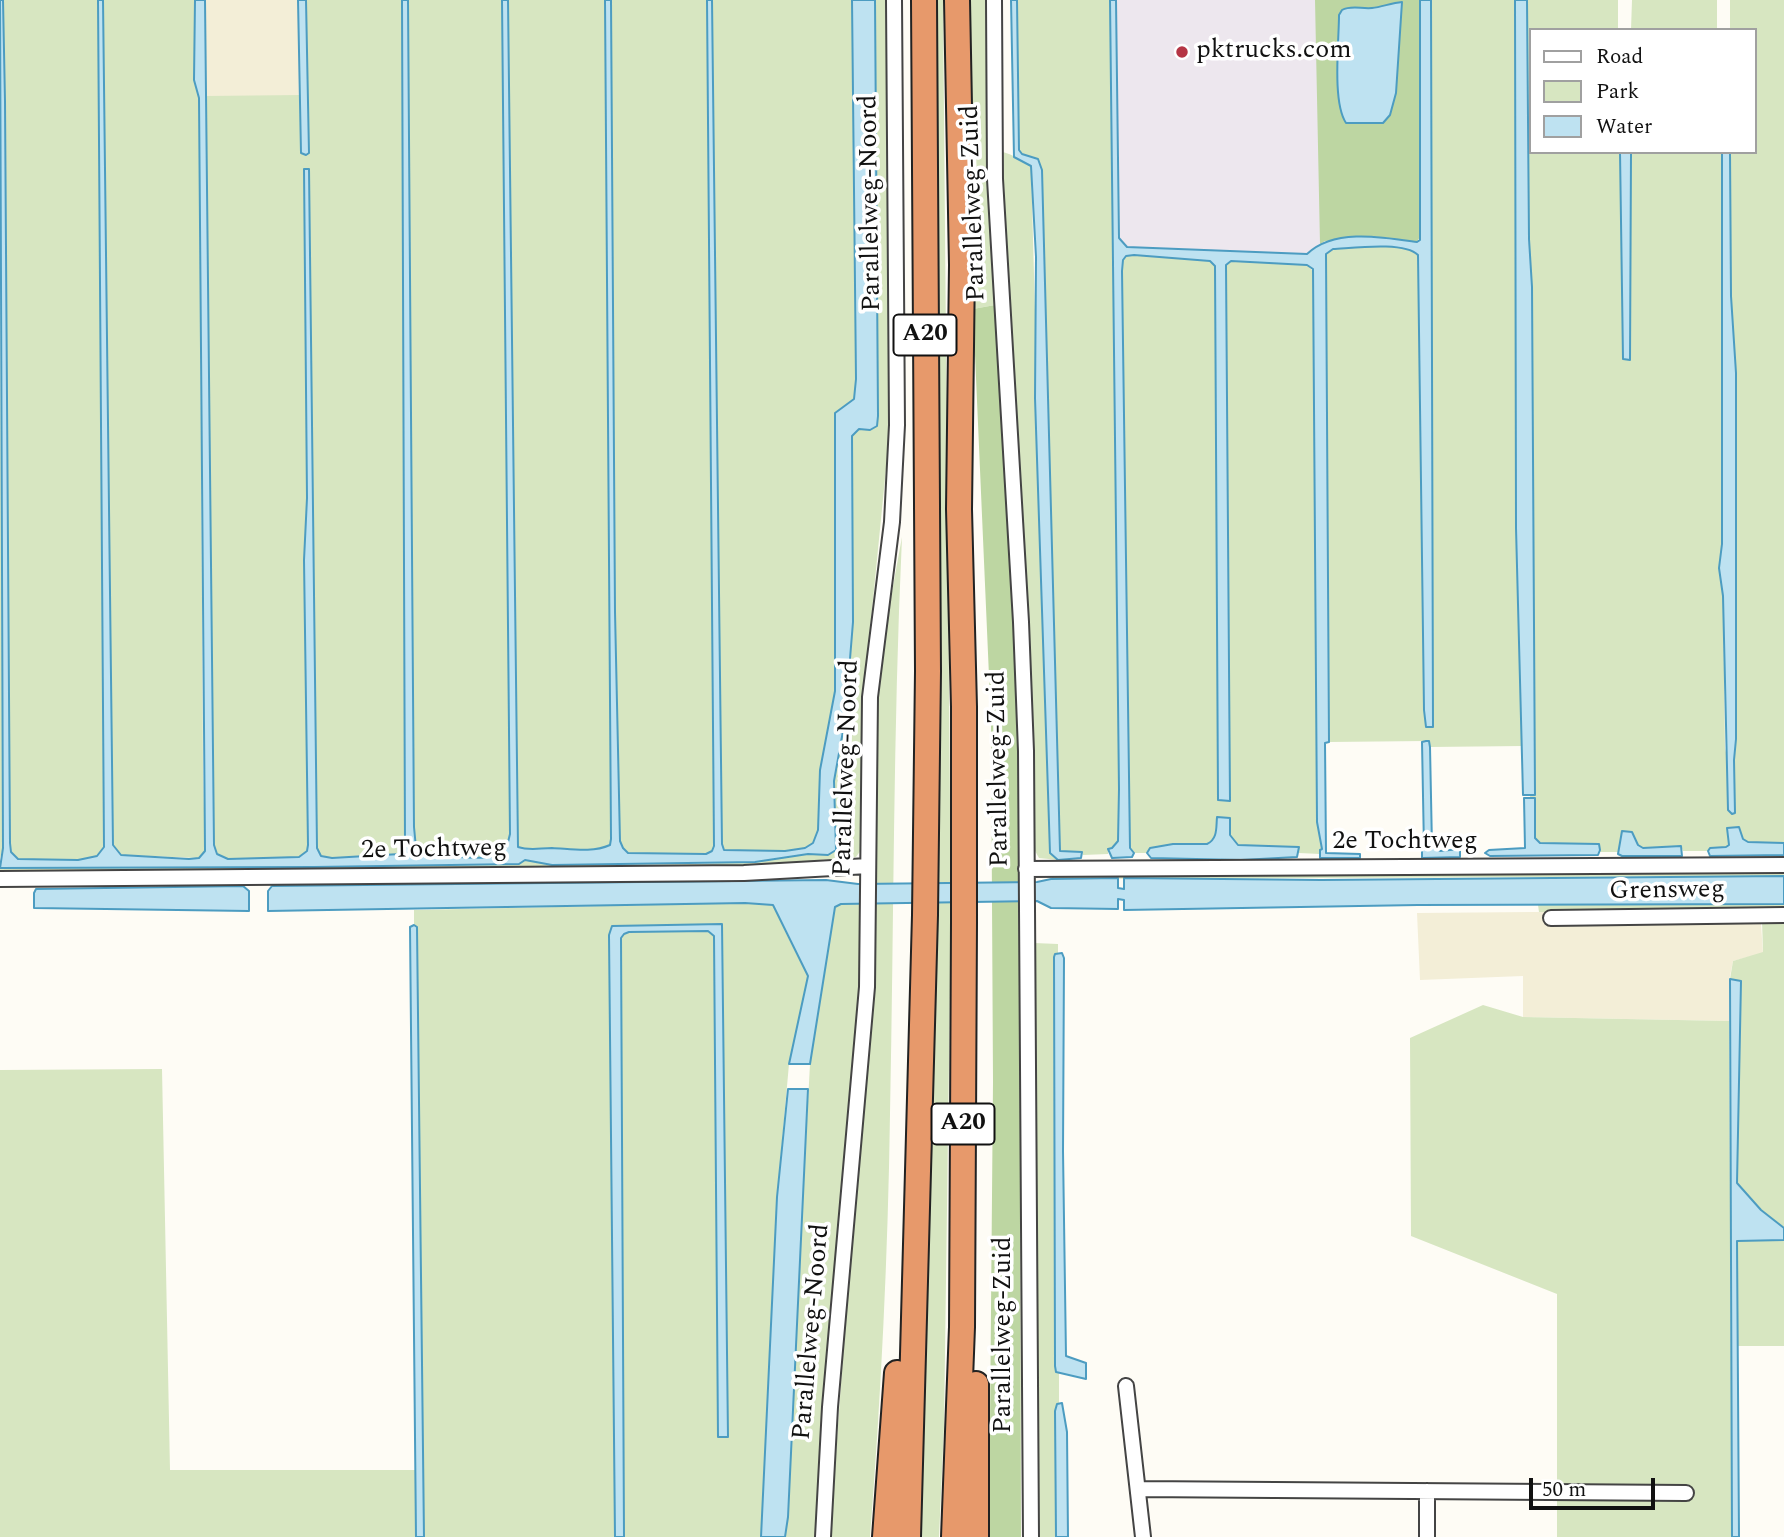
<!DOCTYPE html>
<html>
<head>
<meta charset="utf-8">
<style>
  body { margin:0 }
  #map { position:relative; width:1784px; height:1537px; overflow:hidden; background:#fefcf5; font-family:Spectral,serif }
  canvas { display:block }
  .legend { position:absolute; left:1529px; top:28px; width:228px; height:126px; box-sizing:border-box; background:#fff; border:2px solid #a0a0a0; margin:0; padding:9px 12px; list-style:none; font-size:21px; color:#111 }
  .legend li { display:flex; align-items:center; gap:14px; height:35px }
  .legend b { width:35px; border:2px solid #a0a0a0 }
  .scale { position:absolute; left:1529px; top:1478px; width:126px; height:32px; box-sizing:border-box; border:4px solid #111; border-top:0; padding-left:9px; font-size:21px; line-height:24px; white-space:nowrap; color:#111; -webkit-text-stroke:5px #fff; paint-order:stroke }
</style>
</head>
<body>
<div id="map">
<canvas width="1784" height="1537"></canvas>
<ul class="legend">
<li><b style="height:9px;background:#fff"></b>Road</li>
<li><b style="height:19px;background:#d7e6c1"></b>Park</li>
<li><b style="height:19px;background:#bee2f1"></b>Water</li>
</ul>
<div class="scale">50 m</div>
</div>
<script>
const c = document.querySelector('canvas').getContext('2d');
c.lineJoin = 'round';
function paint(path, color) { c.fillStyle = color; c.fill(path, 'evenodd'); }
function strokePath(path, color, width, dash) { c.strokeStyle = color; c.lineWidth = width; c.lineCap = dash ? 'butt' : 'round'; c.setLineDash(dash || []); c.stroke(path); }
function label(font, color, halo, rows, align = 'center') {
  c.font = font + ' Spectral,serif'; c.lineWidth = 7; c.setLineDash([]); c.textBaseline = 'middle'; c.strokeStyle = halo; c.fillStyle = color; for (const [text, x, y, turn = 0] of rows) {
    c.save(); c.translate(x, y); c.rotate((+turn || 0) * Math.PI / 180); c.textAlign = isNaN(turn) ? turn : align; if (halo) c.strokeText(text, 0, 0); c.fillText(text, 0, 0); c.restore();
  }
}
paint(new Path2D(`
  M1113 0H1320L1324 249 1307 258 1117 249Z`), '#ede7ee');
paint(new Path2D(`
  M201 0H303L305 136 203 138Z
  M1760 910 1763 953 1733 961 1729 981V1021L1523 1017V976L1420 980 1417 913Z`), '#f3eed7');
paint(new Path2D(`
  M3 0H98L104 847 97 856 91 859H18L11 852 10 843Z
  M103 0H195L194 80 199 98 203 768 205 852 199 858 121 855 113 845Z
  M306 0H402L405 845 400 854 332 858 321 856 317 848 309 170 305 169 307 498 304 560 308 845 307 851 299 857 228 859 216 854 214 845 206 96 300 95 301 153 306 155 309 153Z
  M408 0H502L510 834 507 846C504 849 498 855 494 856 481 860 426 856 416 848L414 827Z
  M508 0H605L612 774 611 845C592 853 572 849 552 848 540 848 530 851 518 847Z
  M611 0H707L714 846 712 851 706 854 628 853 623 848 620 841 615 612Z
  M712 0H852L856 379 855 399 835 413V691L820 770 818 830 813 843 806 848 785 851 724 850 722 844Z
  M875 0H886L892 282 891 418 862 711 861 850 856 857 820 860 767 869 0 875V868L314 867 519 864 525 860 552 865C632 863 715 868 794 856 809 854 822 856 836 850L834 781 845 720 853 622 852 436 859 429 878 389Z
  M935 0H943L951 917 944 1427 939 1537H920L936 919 940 607Z
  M970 0H987L991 235 995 305 973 309Z
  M1017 0H1110L1119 789 1118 841 1112 848 1108 849V854L1083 855 1082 852 1060 851 1042 170 1038 159 1022 154 1019 151Z
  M1431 0H1516L1523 746 1430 747 1429 742 1426 741 1329 742 1326 254 1333 249C1353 249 1404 241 1418 254L1424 710 1433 726Z
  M1527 0H1618V30H1530V152H1620L1623 359H1630L1631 152H1722V544L1719 568 1723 596 1725 748 1733 785 1736 739V373L1731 296 1730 152H1754V30H1730V0H1784V843H1748L1743 839 1739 827 1727 828 1729 845 1726 847 1710 848 1708 851H1683L1681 846 1643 848 1638 845 1632 832H1622L1619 852H1599L1598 844 1540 843 1535 839V798H1530V795H1534L1532 287 1529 239Z
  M1632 0H1717V30H1631Z
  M1003 152C1010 154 1026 161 1031 166L1050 853 1058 860 1039 858 1034 849 1031 697 1006 250Z
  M1134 255 1210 261 1215 266 1219 800H1230L1226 265 1231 261 1308 265 1314 273 1317 822 1322 850 1320 854 1299 853V847L1238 845 1230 835 1229 818 1217 817 1215 836 1208 844H1173L1150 848 1147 853H1134L1130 848 1122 271 1123 260 1126 256Z
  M0 284 3 848 0 858Z
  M902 537C893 730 894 922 890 1114 888 1255 881 1396 870 1537H830L855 1187 873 994 876 705 881 651Z
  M1784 871V876L1051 879 1053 876Z
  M745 903 773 905 808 976 789 1064 777 1197 761 1537H624L621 938 624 934 629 932 708 931 714 936 718 1436H728L721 924 613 926 609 935 615 1537H424L417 927 414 925V910Z
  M858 903 862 906 861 987 842 1186 815 1537H785L810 1064 835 907 841 904Z
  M1784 904V912H1539L1538 905Z
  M1784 920V1228L1761 1210 1737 1183 1741 981 1730 979 1733 961 1763 952 1762 921Z
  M1034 943 1058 944V954L1054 957 1055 1366 1056 1371 1059 1373V1404H1057L1055 1411 1056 1537H1039Z
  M1483 1005 1523 1017 1729 1021 1732 1537H1557V1294L1411 1236 1410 1038Z
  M162 1069 170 1470H415L416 1537H0V1070Z
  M1737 1240H1784V1346H1738Z`), '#d7e6c1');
paint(new Path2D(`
  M1315 0H1420L1421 235 1417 242 1381 237 1325 241 1320 244Z
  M995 305 1019 726 1021 1537H989L993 1082 991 722 973 309Z`), '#bdd6a2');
const water = new Path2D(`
  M0 0H3L5 101 10 843 11 852 18 859 78 860 97 856 104 847 98 0H103L113 845 121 855 189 859 199 858 205 851 199 98 194 80 195 0H205L214 845 217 854 228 859 299 857 307 851 308 845 304 560 307 498 304 169H309L317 848 321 856 332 858 400 854 405 845 402 0H408L414 827 416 848C426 856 481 860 494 856 498 855 503 849 507 846L510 834 502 0H508L518 847C530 851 540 848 552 848 572 849 592 853 610 845L611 839 605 0H611L615 612 620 841 623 848 628 853 706 854 712 851 714 846 707 0H712L722 844 724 850 785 851 805 848 813 843 818 830 820 770 835 691V413L854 399 856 379 852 0H875L878 416 877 426 870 430 859 429 852 436 853 622 845 720 834 781 836 850 828 855 808 854 755 862 552 865 525 860 519 864 314 867 0 868 3 848Z
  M298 0H306L309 153 306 155 301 153Z
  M1011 0H1017L1019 150 1022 154 1038 159 1042 170 1060 851 1082 852 1081 858 1058 860 1050 853 1035 398 1036 257 1031 166 1014 157Z
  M1110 0H1116L1119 238 1127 247 1307 254C1334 228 1383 237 1417 242L1420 240V0H1431L1433 727H1426L1424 710 1418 255C1404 241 1353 248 1333 249L1326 254 1329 742 1325 743 1326 853 1360 854V858H1320V850L1322 849 1317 822 1313 269 1307 265 1231 261 1226 265 1230 801 1218 800 1215 266 1210 261 1134 255 1126 256 1123 260 1122 271 1130 848 1134 853 1132 857 1112 858 1108 849 1112 848 1118 841 1119 789Z
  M1515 0H1527L1529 239 1532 287 1535 795H1523L1516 528Z
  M1402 2 1396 93 1390 115 1383 123H1346C1332 102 1339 42 1339 15L1342 10C1351 5 1361 9 1372 8 1382 7 1391 3 1402 2Z
  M1620 152H1631L1630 360 1623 359Z
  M1722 152H1730L1731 296 1736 373V739L1734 760 1735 813 1732 814 1728 810 1723 596 1719 568 1722 544Z
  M1426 741H1429L1430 747 1432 846 1440 851 1460 849V857L1422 858V850L1424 849 1422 742Z
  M1524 798H1535V838L1540 843 1599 844 1600 850 1598 855 1490 856 1485 853 1489 850 1525 848Z
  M1217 817 1230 818V835L1238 845 1299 847 1297 857 1241 860 1151 858 1147 853 1150 848 1173 844H1207C1218 839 1216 827 1217 817Z
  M1739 827 1743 839 1748 842 1784 843V855L1710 856 1708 851 1710 848 1726 847 1729 845 1727 828Z
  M1622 831 1632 832 1638 845 1643 848 1681 846 1682 856H1622L1618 854Z
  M1784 876V904L1418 905 1124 910V900L1118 899V909L1051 908 1037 901 841 904 835 907 810 1064H789L808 976 773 905 745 903 268 911V891L272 886 826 880 858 884 1037 882 1051 879 1118 878V888L1124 889V878L1321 880Z
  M243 886 249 891V911L34 908V893L36 889Z
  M722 924 728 1437H718L714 936 708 931 629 932 624 934 621 938 624 1537H615L609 935 612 926Z
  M414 925 417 927 424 1537H416L410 927Z
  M1062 953 1064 958 1063 1151 1066 1356 1086 1363V1379L1056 1372 1055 1366 1054 957 1055 954Z
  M1730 979 1741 981 1737 1183 1761 1210 1784 1228V1240L1737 1241 1739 1537H1732Z
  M788 1089H808L788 1517 785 1537H761L777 1197Z
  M1062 1403 1067 1432 1068 1537H1056L1055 1411 1057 1404Z`);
paint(water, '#bee2f1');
strokePath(water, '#4c9cc1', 2);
const street = new Path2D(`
  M994 0 995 179 1021 622 1026 751 1031 1537
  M1026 869 1784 865
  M0 879 744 873 868 866
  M1551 918 1784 915
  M1126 1386 1143 1537
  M1138 1489 1686 1493
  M823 1537 830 1407 867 987 870 697 892 522 897 425 894 0
  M1427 1537V1491`);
const highway = new Path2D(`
  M976 1384V1537
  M885 1537 897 1373
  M908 1537 925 915 928 671 924 0
  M954 1537 962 1327 964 922V707L959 509 962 265 957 0`);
strokePath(street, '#444', 18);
strokePath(highway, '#222', 28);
strokePath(street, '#fff', 14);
strokePath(highway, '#e7996b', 24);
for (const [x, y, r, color] of [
  [1182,52,7,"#b53545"]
]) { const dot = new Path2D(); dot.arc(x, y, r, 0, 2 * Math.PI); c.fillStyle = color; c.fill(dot); strokePath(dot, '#fff', 2.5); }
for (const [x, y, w] of [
  [925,335,63],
  [963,1124,63]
]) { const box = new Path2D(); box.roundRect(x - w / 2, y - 20.5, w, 41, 5); c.fillStyle = '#fff'; c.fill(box); strokePath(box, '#111', 2); }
label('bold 24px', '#111', null, [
  ["A20",925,335],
  ["A20",963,1124]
]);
label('26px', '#111', '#fff', [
  ["pktrucks.com",1196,52]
], 'left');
label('26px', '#111', '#fff', [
  ["Parallelweg-Noord",872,203,-91],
  ["Parallelweg-Zuid",975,203,-92],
  ["Parallelweg-Noord",848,768,-88],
  ["Parallelweg-Zuid",1000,769,-91],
  ["2e Tochtweg",1405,843],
  ["2e Tochtweg",434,851,-1],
  ["Grensweg",1667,892,-1],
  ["Parallelweg-Noord",813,1332,-85],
  ["Parallelweg-Zuid",1005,1335,-90]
]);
</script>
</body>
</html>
